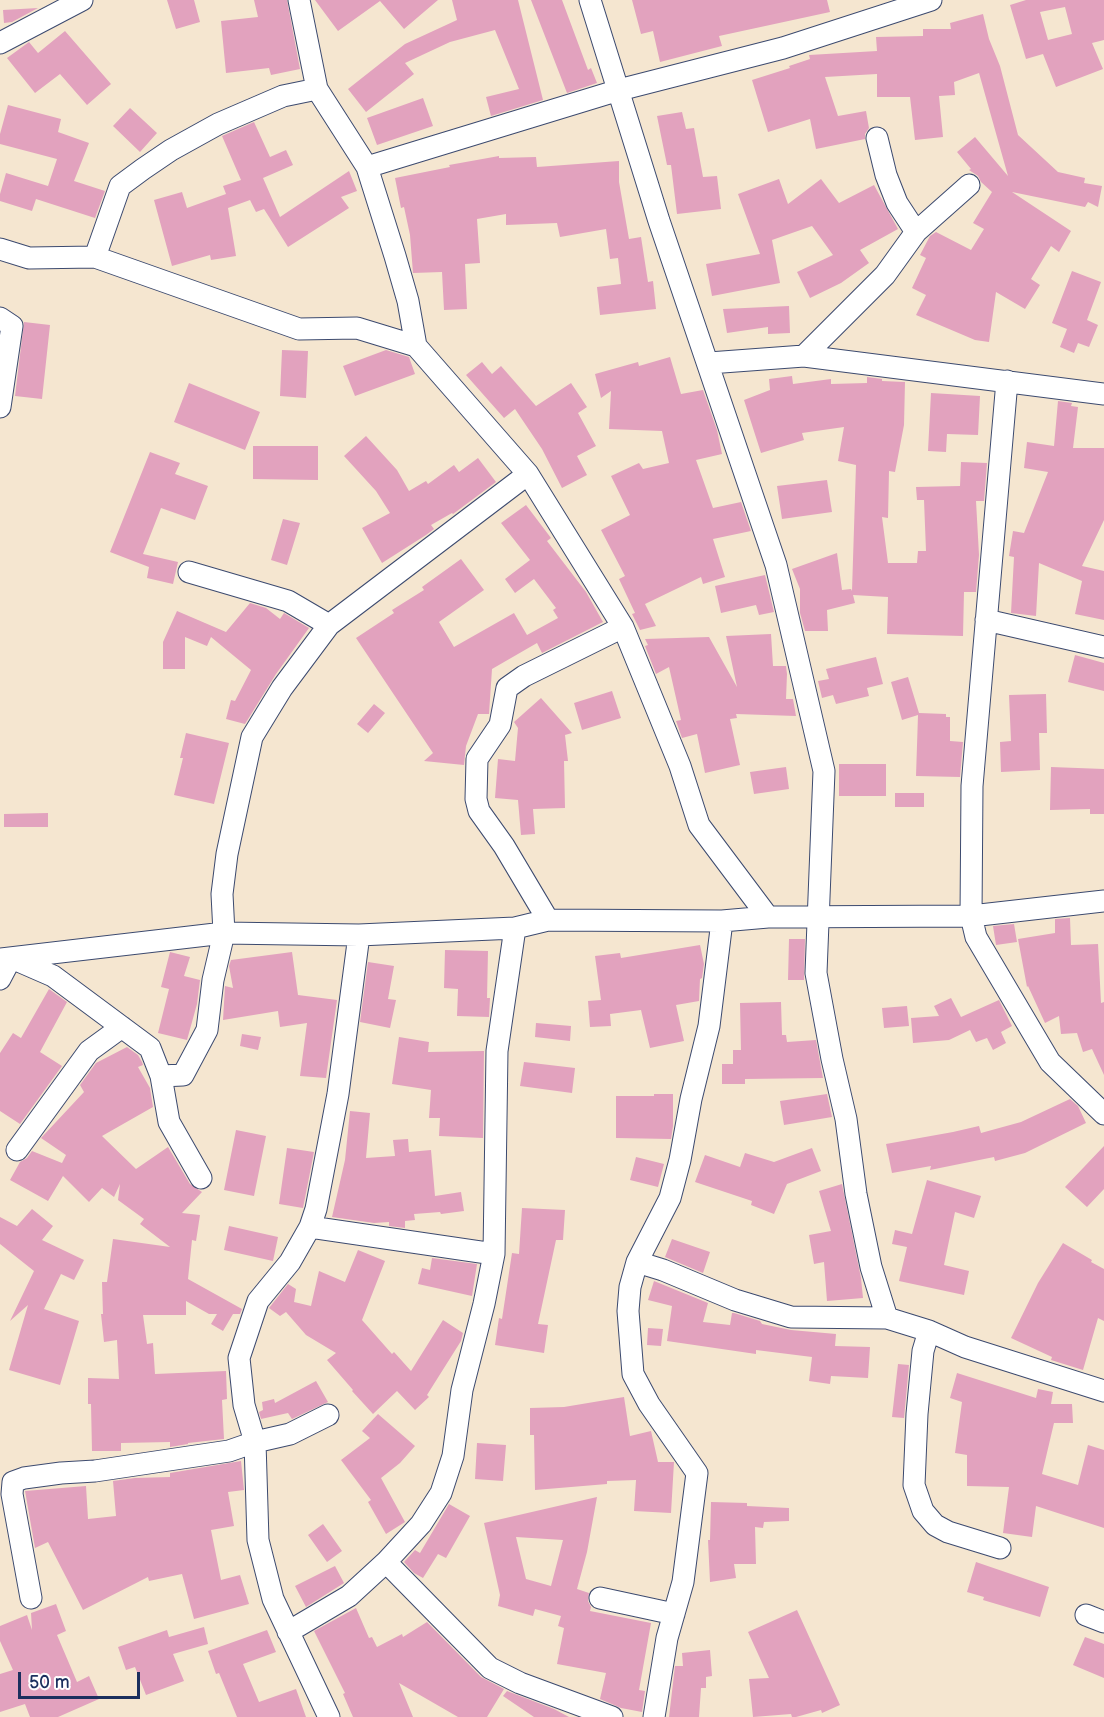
<!DOCTYPE html>
<html>
<head>
<meta charset="utf-8">
<style>
  body { margin:0 }
  #map { position:relative; width:1104px; height:1717px; overflow:hidden; background:#f5e6d0; font-family:"Balsamiq Sans",sans-serif }
  canvas { display:block }
  .scale { position:absolute; left:18px; top:1672px; width:122px; height:27px; box-sizing:border-box; border:3px solid #1b2f5e; border-top:0; padding-left:8px; font-size:18px; line-height:21px; white-space:nowrap; color:#1b2f5e; -webkit-text-stroke:4px #fff; paint-order:stroke }
</style>
</head>
<body>
<div id="map">
<canvas width="1104" height="1717"></canvas>
<div class="scale">50 m</div>
</div>
<script>
const c = document.querySelector('canvas').getContext('2d');
c.lineJoin = 'round';
function paint(path, color) { c.fillStyle = color; c.fill(path, 'evenodd'); }
function strokePath(path, color, width, dash) { c.strokeStyle = color; c.lineWidth = width; c.lineCap = dash ? 'butt' : 'round'; c.setLineDash(dash || []); c.stroke(path); }
paint(new Path2D(`
  M167 0H194L200 22 176 29Z
  M254 0H287L300 69 271 75 269 68 226 73 221 21 258 17Z
  M315 0H438L404 29 380 1 338 31Z
  M452 0H518L543 100 491 116 486 97 519 89 495 30 450 42 405 63 414 74 366 112 348 89 405 44 457 20Z
  M531 0H562L588 70 591 68 597 83 567 93Z
  M632 0H827L830 12 719 36 722 46 660 62 653 31 641 34Z
  M1026 0H1104V40L1092 43 1103 69 1056 87 1043 54 1026 59 1010 5ZM1065 7 1072 34 1048 40 1040 12Z
  M38 8 12 22 4 23 3 10Z
  M983 14 989 39 1000 66 1018 135 1058 172 1085 178 1084 183 1102 186 1098 207 1088 202 1085 207 1012 192 1071 231 1059 252 1051 246 1031 279 1040 285 1025 309 996 292 989 342 975 340 916 315 926 295 912 288 926 258 920 255 930 236 936 232 971 250 984 229 973 223 992 192 981 182 978 176 969 170 971 169 957 152 975 137 1008 176 979 73 954 82 955 95 939 96 943 137 915 140 910 97H877V74L825 77 838 116 866 111 869 128 865 134V139L816 149 810 119 768 132 752 80 790 68 789 66 810 59 809 55 877 51 876 37 923 36V29H951L950 23Z
  M65 31 111 84 87 105 60 74 35 93 7 58 29 42 38 53Z
  M423 98 433 126 377 145 367 118Z
  M8 105 61 119 58 132 89 143 74 181 105 191 95 218 36 199 32 211 0 201V194L6 173 48 186 57 159 0 144V134Z
  M130 108 157 133 140 152 113 126Z
  M682 112 686 129 694 128 703 177 717 176 721 209 677 214 671 165H667L657 116Z
  M254 122 270 157 286 150 293 165 263 178 280 217 349 171 357 191 341 197 349 208 288 247 264 209 256 212 250 200 228 208 236 256 211 260 210 255 172 266 154 200 182 192 187 208 226 194 223 186 241 180 222 136Z
  M499 156V158L536 157 537 167 619 161V182L629 239 641 237 648 282 653 281 656 309 600 315 597 287 621 284 618 258 610 259 606 229 560 237 557 223 506 225V214L477 219 480 263 465 264 467 309 444 310 442 272 413 273 410 235 404 207 401 208 395 178 450 167 449 165Z
  M779 179 788 204 821 179 839 203 874 185 898 229 860 250 869 263 841 283 810 298 797 272 833 255 812 226 772 240 780 283 712 296 706 264 760 254 738 194Z
  M1072 271 1101 282 1087 320 1098 325 1089 347 1078 343 1074 353 1060 347 1067 329 1052 323Z
  M789 306 790 333 768 334V327L727 333 723 309Z
  M24 322 50 325 42 399 15 396Z
  M282 350 308 351 306 398 280 396Z
  M386 350 409 357 415 374 355 396 343 366Z
  M670 357 681 394 703 390 717 430 722 454 696 460 713 508 741 502 751 531 713 539 725 577 703 584 701 577 645 604 656 626 640 630 632 614 635 613 619 579 625 576 601 530 630 515 611 476 639 463 643 469 669 463 662 431 609 429 611 391 601 398 595 374 638 362 639 366Z
  M482 362 492 374 501 366 536 406 571 383 587 407 578 413 596 446 577 456 587 475 562 488 542 449 515 409 504 418 466 375Z
  M792 376 793 384 831 379V384L867 383V377L882 379V381L905 382 904 425 895 472 889 471 888 518 882 517 888 563H917L918 551H926L924 500H917L916 487 960 486 961 462 987 463 984 501H976L979 555 976 592H964L963 636 887 634 888 597 853 595 855 603 827 610 828 631H805L800 613V589L792 569 837 553 842 590 851 589 852 591 856 465 838 461 844 427 802 433 804 440 761 453 744 400 770 390 769 379Z
  M189 383 260 412 245 450 174 422Z
  M931 393 980 396 978 435 947 434 946 452 928 451Z
  M1058 401 1072 403 1071 406 1078 407 1073 448H1104V520L1082 566 1104 571V620L1075 614 1082 581 1039 563 1036 616 1011 613 1014 557 1009 556 1013 531 1024 533 1048 472 1024 468 1027 442 1054 446Z
  M366 436 397 470 409 491 426 481 428 484 454 465 459 472 478 458 496 482 453 514 452 513 431 525 434 529 426 535 382 563 362 528 390 513 376 491 344 456Z
  M253 446H318V480L253 479Z
  M150 452 180 463 175 474 208 486 195 520 161 508 143 554 178 562 173 584 147 578 149 567 110 552Z
  M827 480 832 512 782 519 777 486Z
  M526 505 551 538 547 541 586 592 603 622 542 653 537 643 492 669 489 714H478L466 746 464 765 424 761 433 753 356 638 394 613 392 610 424 590 422 587 461 559 484 590 439 622 454 647 514 613 527 635 558 618 553 610 556 608 534 579 515 593 505 579 530 560 501 523Z
  M283 519 300 523 287 565 271 560Z
  M765 575 774 612 759 615 756 605 721 613 715 586Z
  M250 603 266 608 280 619 284 613 309 628 276 674 245 724 226 719 231 700 235 701 251 670 211 637 207 646 185 637V669H163V642L177 611 226 632Z
  M771 634 773 666H786L787 674 786 699H793L796 716 736 714 737 718 730 719 740 765 705 773 697 734 682 738 676 721 681 720 669 667 656 674 645 646 648 645 645 639 709 637 737 687 726 636Z
  M1075 655 1104 663V691L1068 682Z
  M876 657 883 684 867 688 869 696 836 704 833 695 822 698 818 681 829 679 826 669Z
  M908 677 919 713 946 714V717H950V741L963 742 960 777 916 776 918 715 902 720 891 682Z
  M612 691 621 718 582 730 574 703Z
  M1046 694 1047 733H1039L1040 770 1001 772 1000 742 1011 741 1009 695Z
  M541 698 572 733 565 735 568 761H564L565 808 533 809 535 834 521 835 518 800 495 798 498 759 515 761 518 728 514 722Z
  M374 704 385 713 368 733 357 724Z
  M186 733 229 743 214 804 174 795 183 758H180Z
  M839 764H886V796H839Z
  M786 767 789 789 754 794 750 772Z
  M1051 767 1104 769V814H1090V809L1050 810Z
  M895 793H924V807H895Z
  M48 813V827H4V814Z
  M1070 918 1071 945 1098 944 1101 1003 1104 1002V1075L1092 1049 1083 1052 1077 1033 1061 1034 1059 1016 1045 1023 1028 986 1027 987 1018 939 1055 933V919Z
  M1014 924 1017 942 996 945 993 926Z
  M789 939H805L804 980H788Z
  M700 945 704 964 702 978 700 979 699 1001 676 1005 684 1041 650 1048 641 1010 610 1014 611 1026 590 1027 588 1001 601 1000 595 956 620 953 621 958Z
  M445 950 488 951 487 998H490L489 1017 457 1016 458 989 444 988Z
  M170 952 190 957 184 976 200 980 197 1004 187 1040 158 1033 169 989 161 987Z
  M292 952 298 995 337 1000 326 1078 300 1076 307 1023 280 1027 278 1011 223 1020 225 986 233 988 229 966 231 960Z
  M368 962 394 966 388 999 396 1000 390 1028 360 1022Z
  M49 989 67 1002 40 1052 62 1066 20 1124 0 1111V1053L13 1033 21 1038Z
  M951 998 961 1017 999 1000 1012 1026 1001 1032 1006 1043 993 1050 987 1038 976 1042 970 1030 949 1040 913 1043 911 1018 939 1016 934 1006Z
  M781 1002 782 1035H786L787 1042 816 1040 823 1078 745 1079V1084H722V1064H733V1050H741L740 1003Z
  M907 1006 909 1026 884 1028 882 1008Z
  M536 1023 571 1026 570 1041 535 1037Z
  M242 1034 261 1037 258 1050 240 1046Z
  M399 1037 429 1042 428 1052 484 1051 483 1138 439 1136 440 1118H429L431 1090 392 1084Z
  M127 1047 138 1055 142 1062 143 1065 138 1067 150 1088 153 1107 102 1136 136 1169 168 1147 190 1184 202 1192 182 1213 200 1215 196 1241 192 1240 188 1279 242 1309 240 1314H233L223 1331 211 1324 217 1314H209L186 1301V1315H143L147 1344 153 1343 155 1374 226 1371 227 1399 222 1400 224 1439 188 1443V1444L170 1447V1442L121 1443V1451H92L91 1404H88V1378L119 1379 117 1340 104 1342 101 1314H103L102 1282H107L113 1239 170 1247 140 1224 144 1219 118 1200 120 1184 114 1197 102 1188 89 1202 63 1176 48 1201 10 1180 20 1162 27 1158 32 1151 62 1163 66 1155 41 1138 84 1092 80 1085 96 1063Z
  M524 1062 575 1068 572 1093 520 1086Z
  M654 1094H673V1126L671 1139 616 1138V1096H654Z
  M827 1094 832 1117 784 1125 780 1101Z
  M1070 1099 1078 1106 1086 1123 1025 1153 995 1161 994 1157 930 1170 931 1166 892 1173 886 1144 953 1132 979 1126 981 1133 1021 1122Z
  M350 1111 370 1113 366 1158 395 1156 393 1140 408 1139 409 1152 431 1150 435 1196 461 1192 464 1211 441 1214 440 1212 414 1214 415 1220 405 1221V1228L389 1226V1222L374 1223 332 1217 345 1160Z
  M236 1130 266 1136 254 1196 224 1190Z
  M1104 1146V1189L1087 1207 1065 1187Z
  M287 1148 314 1152 303 1208 279 1204Z
  M812 1148 821 1171 787 1184 774 1214 751 1205 752 1201 695 1182 705 1155 740 1167 745 1153 774 1162Z
  M636 1157 664 1164 658 1187 630 1180Z
  M927 1180 981 1196 974 1218 955 1212 944 1265 969 1271 964 1295 899 1281 907 1247 892 1244 895 1230 912 1234Z
  M842 1184 861 1278 863 1298 827 1301 824 1262 814 1264 809 1235 831 1231 819 1191Z
  M522 1208 565 1210 563 1240H556L538 1324 548 1325 544 1353 495 1345 499 1318 502 1319 512 1253 519 1254Z
  M32 1209 53 1226 42 1240 84 1260 74 1280 61 1274 44 1309 79 1321 60 1385 9 1370 28 1305 10 1321 34 1271 0 1244V1217L17 1226Z
  M229 1226 278 1237 273 1261 224 1250Z
  M672 1239 710 1252 703 1273 665 1257Z
  M1063 1243 1092 1260 1091 1262 1104 1269V1321L1098 1318 1083 1370 1051 1360 1052 1357 1011 1338 1038 1283Z
  M358 1250 385 1261 362 1320 392 1354 394 1352 411 1371 443 1320 463 1333 461 1341 427 1395 429 1397 415 1410 397 1391 373 1414 352 1391 353 1390 327 1360 336 1353 306 1335 286 1312 280 1316 269 1308 288 1284 296 1289 294 1302 311 1306 319 1271 345 1282Z
  M432 1258 477 1264 472 1296 418 1284 422 1268 430 1270Z
  M654 1281 708 1303 703 1322 730 1325 732 1313H734L760 1321 762 1324 791 1330 836 1334 835 1346 870 1347 868 1378 831 1376 830 1384 809 1381 812 1357 756 1350V1354L667 1341 672 1306 648 1300Z
  M648 1328 663 1329 661 1346 647 1345Z
  M898 1364 909 1365 904 1418 892 1417Z
  M957 1373 1036 1398 1038 1389 1053 1392 1051 1404H1072L1073 1423H1054L1042 1474 1078 1485 1088 1445 1104 1450V1528L1036 1506 1032 1537 1003 1533 1009 1487 967 1486V1455L955 1453 962 1402 950 1398Z
  M316 1381 328 1402 292 1419 288 1413 261 1419 259 1412 263 1410 262 1402 274 1399 275 1403Z
  M624 1397 630 1436 651 1431 658 1462H674L671 1513 634 1511 636 1480 607 1481V1484L535 1490 534 1435H530V1408L564 1407Z
  M378 1414 415 1446 400 1463 381 1478 405 1522 386 1534 368 1502 371 1500 341 1460 370 1438 362 1431Z
  M477 1443 506 1445 503 1481 475 1479Z
  M241 1461 244 1490 228 1492 234 1526 211 1530 221 1580 240 1575 249 1604 194 1619 182 1574 149 1581 148 1577 83 1610 48 1542 35 1548 25 1491 86 1486 88 1519 116 1516 113 1481 135 1478 170 1477V1473Z
  M597 1497 587 1552 577 1589 589 1593 588 1601 591 1607 590 1611 651 1623 639 1690 645 1691 642 1712 621 1708 600 1699 606 1673 557 1664 564 1628 558 1626 561 1616 535 1609 533 1616 498 1606 500 1595 484 1523ZM516 1537 563 1540 551 1586 526 1579Z
  M711 1502 747 1503V1506L789 1508V1521L764 1522 763 1528 755 1527 756 1564H734L736 1578 710 1582 708 1540H710Z
  M449 1504 470 1516 446 1558 438 1554 423 1578 414 1573 404 1562 415 1550 420 1553Z
  M323 1524 342 1551 327 1562 308 1535Z
  M976 1562 1049 1587 1040 1617 983 1600 984 1597 967 1592Z
  M335 1566 344 1583 306 1607 295 1586Z
  M56 1604 66 1631 57 1635 77 1682 89 1676 99 1699 58 1717H30L25 1704 0 1712V1674L13 1670 0 1641V1626L27 1615 32 1630 31 1613Z
  M356 1608 369 1638 372 1637 377 1647 402 1634 403 1637 427 1622 481 1677 504 1689 487 1717H458L399 1683 413 1717H353L343 1694 345 1693 314 1631Z
  M797 1610 840 1705 822 1713 821 1710 796 1717H792L791 1714 753 1717 749 1679 769 1678 748 1632Z
  M204 1627 208 1644 173 1654 184 1681 146 1695 135 1667 126 1670 118 1647 167 1630 169 1637Z
  M267 1630 276 1652 243 1664 259 1702 296 1689 306 1717H237L219 1673 216 1674 208 1651Z
  M1085 1637 1104 1644V1678L1073 1665Z
  M710 1650 712 1676 706 1677V1688H701L699 1717H669L675 1666H683L682 1653Z
  M507 1691 554 1709 569 1717H534L503 1696Z`), '#e2a2be');
const minor = new Path2D(`
  M299 0 317 89 367 167 395 256 408 301 416 346 528 474 623 627 680 766 699 825 768 917
  M590 0 659 221 776 565 824 771 816 973 832 1059 846 1119 856 1194 871 1267 887 1318 929 1331 965 1347 1104 1391
  M0 43 82 0
  M367 167 619 90 783 48 931 0
  M916 232 969 185
  M0 249 29 258 95 257 299 329 357 328 416 346
  M95 257 120 186 143 169 171 150 218 124 283 96 317 89
  M0 318 12 326 0 407
  M804 356 885 275 916 232 897 203 886 175 877 138
  M709 363 804 356 1104 394
  M1007 381 972 786 971 916 976 937 1050 1062 1104 1114
  M189 572 288 601 329 625
  M986 620 1104 647
  M548 920 504 846 479 811 476 799 477 759 500 725 507 688 524 676 623 627
  M515 928 497 1051 494 1254 484 1304 462 1390 453 1456 441 1493 421 1524 386 1562 490 1668 520 1683 612 1717
  M0 959 224 933 359 935 515 928 548 920 722 921 768 917 971 916 1104 901
  M14 959 53 976 150 1048 161 1076 169 1122 201 1178
  M0 979 11 958
  M161 1076 183 1075 207 1030 213 980 224 933 222 894 227 854 252 737 282 688 329 625 528 474
  M17 1150 89 1051 122 1027
  M310 1227 494 1254
  M637 1262 663 1270 735 1300 791 1317 887 1318
  M929 1331 923 1351 917 1414 914 1485 923 1511 935 1525 948 1532 1000 1548
  M31 1598 12 1494 13 1482 24 1478 61 1473 95 1471 229 1451 255 1442 290 1434 328 1415
  M600 1598 674 1614
  M1086 1615 1104 1622
  M288 1632 349 1596 386 1562
  M329 1717 273 1599 258 1540 255 1442 244 1405 239 1358 258 1301 290 1262 310 1227 316 1209 338 1094 359 935
  M654 1717 667 1638 683 1582 697 1473 649 1404 633 1374 628 1311 630 1287 637 1262 670 1198 680 1160 691 1099 709 1026 722 921`);
strokePath(minor, '#3c4a6f', 23);
strokePath(minor, '#fff', 21);
</script>
</body>
</html>
